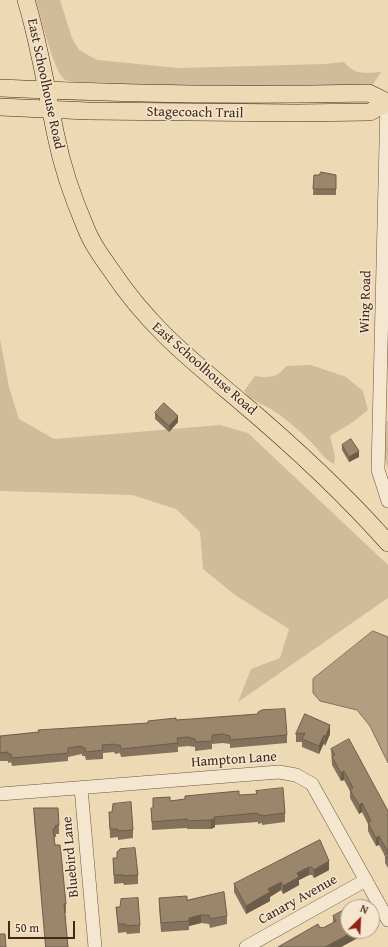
<!DOCTYPE html>
<html>
<head>
<meta charset="utf-8">
<style>
  body { margin:0 }
  #map { position:relative; width:388px; height:947px; overflow:hidden; background:#eed9b5; font-family:"Gentium Book Plus",serif }
  canvas { display:block }
  .north { position:absolute; left:340px; top:899px; width:40px; height:40px; box-sizing:border-box; background:#f4e6cf; border:1px solid #ad9a87; border-radius:50%; rotate:24deg; font-size:11px; font-weight:700; line-height:16px; text-align:center; color:#42291b }
  .north::after { content:''; display:block; margin:auto; width:14px; height:18px; background:#8f2418; clip-path:polygon(50% 0,100% 100%,50% 72%,0 100%) }
  .scale { position:absolute; left:8px; top:921px; width:67px; height:18px; box-sizing:border-box; border:2px solid #42291b; border-top:0; padding-left:5px; font-size:12px; line-height:14px; white-space:nowrap; color:#42291b; -webkit-text-stroke:3px #f4e6cf; paint-order:stroke }
</style>
</head>
<body>
<div id="map">
<canvas width="388" height="947"></canvas>
<div class="north">N</div>
<div class="scale">50 m</div>
</div>
<script>
const c = document.querySelector('canvas').getContext('2d');
c.lineJoin = 'round';
function paint(path, color) { c.fillStyle = color; c.fill(path, 'evenodd'); }
function strokePath(path, color, width, dash) { c.strokeStyle = color; c.lineWidth = width; c.lineCap = dash ? 'butt' : 'round'; c.setLineDash(dash || []); c.stroke(path); }
function label(font, color, halo, rows, align = 'center') {
  c.font = font + ' "Gentium Book Plus",serif'; c.lineWidth = 3; c.setLineDash([]); c.textBaseline = 'middle'; c.strokeStyle = halo; c.fillStyle = color; for (const [text, x, y, turn = 0] of rows) {
    c.save(); c.translate(x, y); c.rotate((+turn || 0) * Math.PI / 180); c.textAlign = isNaN(turn) ? turn : align; if (halo) c.strokeText(text, 0, 0); c.fillText(text, 0, 0); c.restore();
  }
}
paint(new Path2D(`
  M36 0H60L72 38 79 50 97 60 179 68 324 64 344 62C355 75 364 73 381 72L372 86C333 86 80 93 64 79 53 70 41 17 36 0Z
  M0 339 9 387 19 419 54 439 220 425 248 433 388 565V598L238 702 251 669 280 658 289 629 235 595 203 569 200 532 176 509 132 495 0 491Z
  M311 365 346 377 363 391 368 410 353 422 330 436 335 456 334 464C324 459 318 449 310 441 298 429 284 417 269 408 259 403 252 400 244 391L255 376C269 378 278 378 286 366Z
  M388 421V468L383 453 385 422Z`), '#d1bb9b');
const water = new Path2D(`
  M373 631 388 637V763L370 726 357 710 320 701 313 693V679Z`);
paint(water, '#b49d81');
strokePath(water, '#866f58', 1);
const minor = new Path2D(`
  M387 102 378 470 388 501
  M81 788 95 947
  M0 794 279 772 296 775 312 784 388 920
  M246 947 366 880`);
const major = new Path2D(`
  M26 0C40 46 46 89 56 136 62 166 73 198 85 226 91 242 101 256 111 270 149 327 190 359 241 402 293 446 343 492 388 543
  M0 88C123 94 246 96 369 93L387 102
  M0 107 88 111 296 113 370 112 388 102`);
strokePath(minor, '#6d5542', 14);
strokePath(major, '#42291b', 18);
strokePath(minor, '#f4e6cf', 13);
strokePath(major, '#eed9b5', 17);
paint(new Path2D(`
  M314 175H336V195H313Z
  M155 413 178 422 169 432 155 419Z
  M342 445 359 457 349 462 342 450Z
  M305 714 330 734 325 746 324 743 319 754 302 747V742H296V734Z
  M176 720 287 735V743L230 748V744L223 743 212 744V749L195 751V747L188 746 178 747V752L121 757 120 753 115 754 114 752 103 753V759L86 760 85 756H82V754L68 757V761L12 766 11 762 8 763V761H0V736L148 723Z
  M331 749 388 811V868L385 863V856L379 845 376 846 370 835 368 831V824L362 812 359 814 350 798V791L344 780 341 781 332 765Z
  M239 795 285 813V822L262 825V823L258 824V822L215 825V827L211 829H187V828L152 830 151 808H153V798L170 801Z
  M34 808 59 825V834H56V837H54L66 904V913H65L68 947H46L34 816Z
  M109 812 133 830V838L118 840V837L110 838Z
  M320 840 329 870 314 878 312 875H309L299 880V885L283 894 281 890 270 897V901L246 914 234 892V884Z
  M113 858 138 875V884L124 885 123 883 114 884Z
  M159 898 187 900 227 916V924L210 928 209 924 201 923 189 926V930L161 932 159 907Z
  M116 907 140 925V933L127 934 126 932 118 933Z
  M333 916 367 931V933L341 947H278L320 928H323L333 923Z`), '#85725c');
paint(new Path2D(`
  M178 416V422L169 432V426Z
  M359 451V457L349 462V457Z
  M330 725V734L325 746V738Z
  M324 735V743L319 754V746Z
  M344 771V780L341 781V773Z
  M362 803V812L359 814V805Z
  M215 819V827L211 829V820Z
  M379 836V845L376 846V838Z
  M329 861V870L314 878V870Z
  M309 867V875L299 880V885L283 894V886L297 873Z
  M281 882V890L270 897V901L246 914V906L268 889Z
  M201 915V923L189 926V918Z
  M355 931H367V933L341 947H325Z`), '#6c5d4b');
const building = new Path2D(`
  M321 172 336 175V189H313L314 175H319Z
  M164 403 178 416 169 426 155 413Z
  M351 439 359 451 349 457 342 445Z
  M285 709 287 735 230 740V736L223 734 212 735V741L195 742V739L188 737 177 738 178 743 121 749 120 745H115L114 744 102 745 103 750 86 752 85 748H82V746L68 748V753L12 758 11 754H8V752L0 753V736L39 732 38 730 148 723V721L176 718V720L191 719 258 714V712L262 710Z
  M305 714 330 725 325 738 324 735 319 746 302 739 305 733 296 734Z
  M349 739 388 811V852L379 836 376 838 370 827 368 822 371 821 362 803 359 805 350 790 353 788 344 771 341 773 332 757 335 755 331 749Z
  M283 788 285 813 262 816V815H258V813L214 817 215 819 211 820 187 821V819L152 822 151 808H153V798L170 797V801L185 799V796L239 791V795L257 794 256 791Z
  M131 802 133 830 118 831V829H110L109 812H112L113 804Z
  M34 808H58L59 825 55 826 56 828 53 829 55 845H60L61 853 66 904H64L68 947H46Z
  M320 840 329 861 314 870 312 867H309L297 873 299 877 283 886 281 882 268 889 270 892 246 906 234 884Z
  M135 848 138 875 124 876 123 875H114L113 858H117V852L120 849Z
  M388 853V859L385 855Z
  M224 892 227 916 210 919 209 915H201L189 918V921L161 923 159 898 187 896V900Z
  M138 898 140 925 127 926 126 924H118L116 907H120L121 899Z
  M348 908V931H355L325 947H278L318 924 320 928 322 927 323 928 336 921 333 916Z
  M0 934H5L6 947H0Z`);
paint(building, '#9b856b');
strokePath(building, '#6c5d4b', 1);
label('14px', '#42291b', '#f4e6cf', [
  ["East Schoolhouse Road",45,84,78],
  ["Stagecoach Trail",195,113,1],
  ["Wing Road",366,302,-88],
  ["East Schoolhouse Road",204,369,41],
  ["Hampton Lane",234,760,-4],
  ["Bluebird Lane",71,857,-95],
  ["Canary Avenue",298,900,-29]
]);
</script>
</body>
</html>
